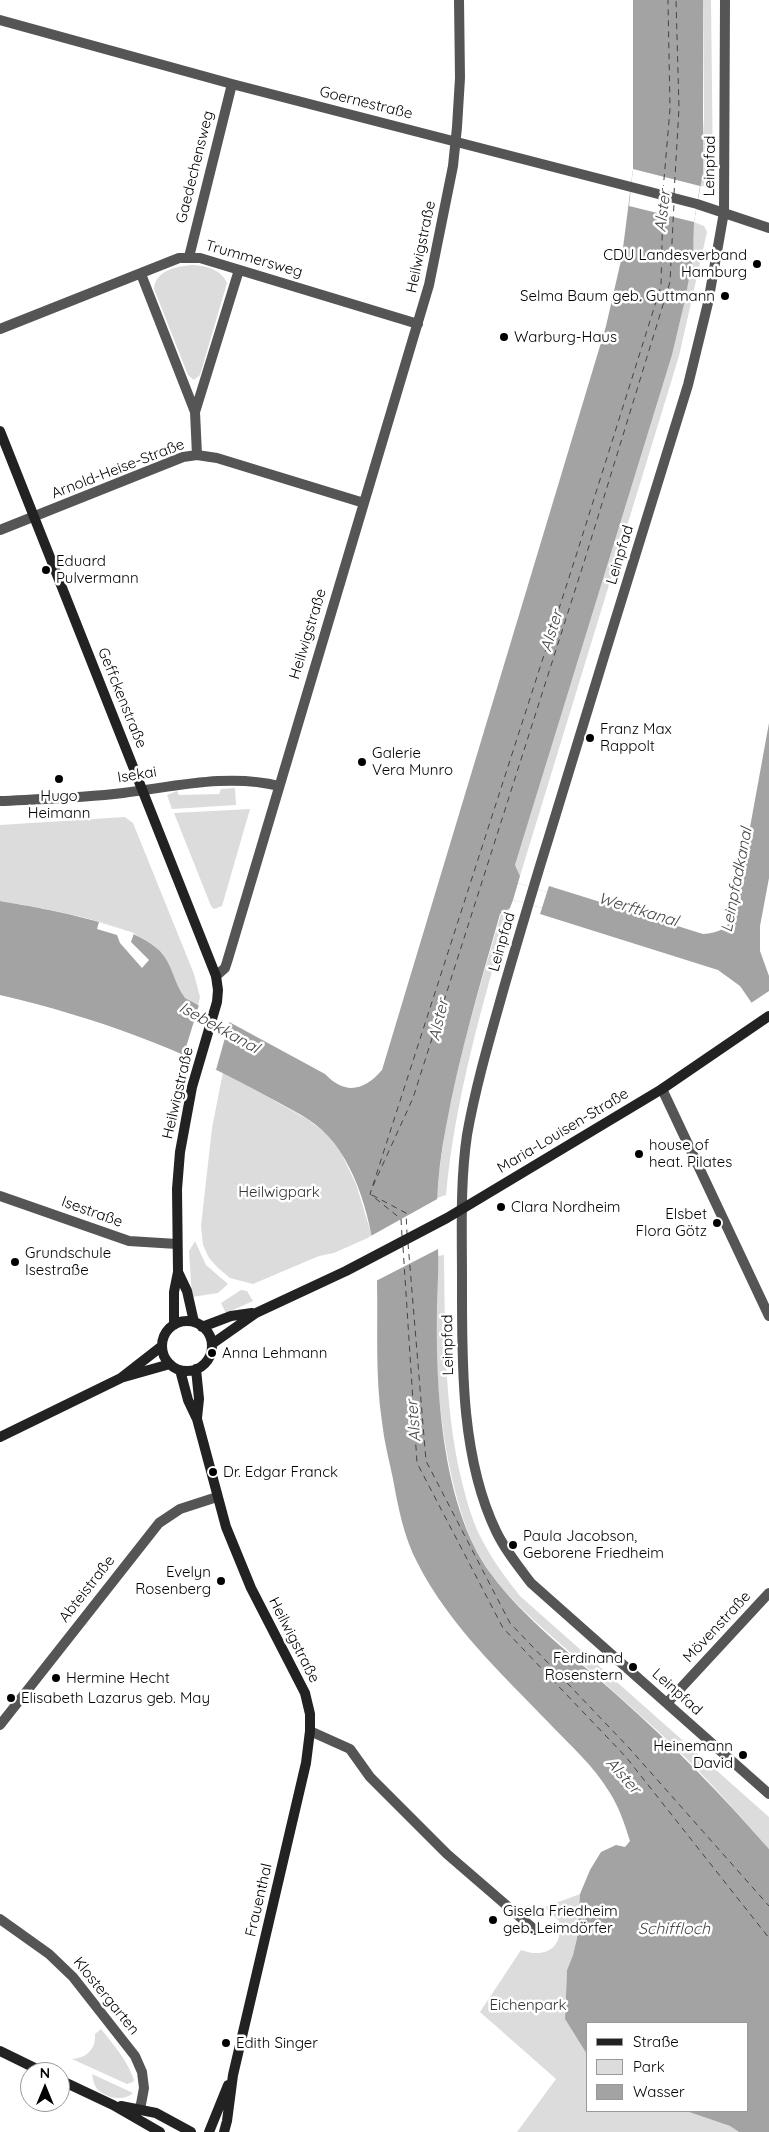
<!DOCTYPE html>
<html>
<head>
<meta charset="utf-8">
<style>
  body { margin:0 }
  #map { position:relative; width:769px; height:2132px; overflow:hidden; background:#fff; font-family:Quicksand,sans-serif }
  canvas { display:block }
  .legend { position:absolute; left:586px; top:2022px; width:162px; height:90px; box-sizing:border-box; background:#fff; border:1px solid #999; margin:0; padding:6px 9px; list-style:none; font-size:15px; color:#000 }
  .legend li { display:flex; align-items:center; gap:10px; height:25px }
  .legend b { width:25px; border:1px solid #999 }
  .north { position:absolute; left:20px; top:2062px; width:50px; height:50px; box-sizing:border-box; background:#fff; border:1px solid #999; border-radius:50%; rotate:0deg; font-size:14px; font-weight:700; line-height:20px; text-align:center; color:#000 }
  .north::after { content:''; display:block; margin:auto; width:18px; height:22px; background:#000; clip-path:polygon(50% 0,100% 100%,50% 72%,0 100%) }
</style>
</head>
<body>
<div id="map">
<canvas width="769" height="2132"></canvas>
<ul class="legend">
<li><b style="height:6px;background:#222"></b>Straße</li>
<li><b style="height:14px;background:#dcdcdc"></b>Park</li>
<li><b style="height:14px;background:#a3a3a3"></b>Wasser</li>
</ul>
<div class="north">N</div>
</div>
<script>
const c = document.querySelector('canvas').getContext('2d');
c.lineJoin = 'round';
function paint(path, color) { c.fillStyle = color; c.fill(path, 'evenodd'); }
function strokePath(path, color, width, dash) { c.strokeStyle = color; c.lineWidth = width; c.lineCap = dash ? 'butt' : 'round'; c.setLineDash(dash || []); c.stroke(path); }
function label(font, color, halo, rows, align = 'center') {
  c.font = font + ' Quicksand,sans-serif'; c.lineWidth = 5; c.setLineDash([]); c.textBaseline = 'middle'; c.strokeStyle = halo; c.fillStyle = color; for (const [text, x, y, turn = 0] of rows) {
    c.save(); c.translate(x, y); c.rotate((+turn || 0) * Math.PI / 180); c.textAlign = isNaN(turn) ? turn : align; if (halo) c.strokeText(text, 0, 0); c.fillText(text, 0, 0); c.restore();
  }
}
paint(new Path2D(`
  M703 0H711L713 177 709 186H700L704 117Z
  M694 222 704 226 707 232 679 356 520 876 515 865 672 355C682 311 694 268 694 222Z
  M193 265C206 266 221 269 227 283L200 375 194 380 188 375 154 289C155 270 178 266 193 265Z
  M235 788 236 805 172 809 167 795 177 791 179 795 219 794 221 789Z
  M250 809 222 906 214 909 211 906 174 813Z
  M125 817 133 823 194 974 200 997 198 1006C194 1004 189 1001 185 998 173 986 173 965 160 951 133 922 40 908 0 901V825Z
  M510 908C483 1003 455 1097 446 1195L437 1198C444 1101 474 1007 501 914Z
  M223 1072 307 1119 327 1134 341 1153 356 1184 372 1236 334 1253 319 1256 253 1284 230 1278 218 1268 209 1258 203 1245 201 1226 212 1128Z
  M195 1241 206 1265 228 1284 218 1293 192 1297 189 1251Z
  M444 1255C445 1330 444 1405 461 1478 466 1498 471 1518 480 1536 491 1558 505 1577 520 1596L769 1817V1849C734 1809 699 1769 660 1733 628 1704 596 1676 564 1647 529 1616 490 1584 471 1539 442 1470 433 1368 436 1293 436 1281 438 1269 437 1256Z
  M241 1290 247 1291 253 1301 226 1313 221 1303Z
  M580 1894 577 1938 573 1955 567 1970 565 2019 588 2056V2111H686L730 2126 739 2132H517L556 2079 480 2012 521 1950C545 1959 564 1948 559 1921L545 1907Z
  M101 2029C114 2045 127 2060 134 2080L133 2082 127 2084 72 2059C87 2058 96 2049 95 2034Z
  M92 2074 133 2093C124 2102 106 2098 97 2089 94 2085 93 2079 92 2074Z`), '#dcdcdc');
paint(new Path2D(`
  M633 0H703V172L694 222 693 257 685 300 672 355 515 865 520 876 518 883 547 892 549 886 703 934C718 933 727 929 734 915L769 723V878L760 926V951L769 976V1028L740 986 718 970 540 914 542 908 513 900 510 908 500 914C480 985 459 1055 446 1127 441 1152 438 1177 437 1202 437 1227 439 1252 438 1277 434 1364 437 1501 491 1574 523 1618 577 1659 618 1696 672 1744 722 1795 769 1849V2132H739L730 2126 686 2111H748V2023H588V2056L565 2019 567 1970 573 1955 577 1938 580 1894 590 1870 601 1852 616 1845 625 1847 630 1841C625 1825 619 1807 610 1793 594 1766 570 1745 549 1723 500 1672 449 1625 417 1562 404 1537 398 1507 393 1479 389 1460 384 1441 382 1422 375 1375 378 1329 377 1282 375 1235 361 1172 328 1136 313 1119 290 1109 270 1098 185 1050 95 1017 0 995V901C40 908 133 923 160 951 173 965 174 984 185 998L325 1074C345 1095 364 1091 382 1070L606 326 622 256 633 169Z`), '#a3a3a3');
paint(new Path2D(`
  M633 169 700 186 694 222 629 206Z
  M518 883 547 892 542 908 513 900Z
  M99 922 134 933 131 942 149 960 142 968 120 943 117 935 97 929Z
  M769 991V1028L751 1003Z
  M199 1005 230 1020 216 1070 183 1057Z
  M439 1198 440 1248 374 1282 369 1237Z`), '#fff');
strokePath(new Path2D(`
  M663 191 670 109 668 0
  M674 194 679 108 676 0
  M373 1186 413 1098 585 559 670 282 674 203
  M372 1195 406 1213 407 1234
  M402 1236 401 1219 370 1194 575 559 661 286 663 200
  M408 1243 426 1461 510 1623 630 1749 769 1906
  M403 1247 417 1463 503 1628 626 1757 769 1938`), '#444', 1, [6, 5]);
strokePath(new Path2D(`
  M725 0 724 212 708 303 688 385C641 537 594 688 548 840 533 888 519 936 505 984 491 1034 476 1084 467 1135 460 1183 462 1231 462 1279 462 1360 460 1456 496 1531 505 1550 518 1566 531 1583L769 1794
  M0 20 232 84 697 204 769 228
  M189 257 232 84
  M141 274 195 412
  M0 329 179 258H200L418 324
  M197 455 195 412 239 270
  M0 530 183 457 197 455 217 458 364 503
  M0 801C41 799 82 798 123 793 173 787 229 773 279 786
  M216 976 225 968 227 962 429 285 453 166 457 127 460 78 459 0
  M662 1089 769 1316
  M0 1196 129 1241 177 1244
  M667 1703 769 1593
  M0 1725 159 1523 180 1509 217 1497
  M310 1731 350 1749 370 1777 447 1854 535 1930
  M0 1919 49 1954 73 1977 135 2056 142 2072 144 2088 141 2104 135 2116`), '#555', 10);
strokePath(new Path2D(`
  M0 431 216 976 218 990 217 1002 192 1087 180 1152 177 1189 178 1272 174 1292V1325
  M178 1272 187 1291 194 1322
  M162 1346a25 25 0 1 1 50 0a25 25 0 1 1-50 0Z
  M202 1327 231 1316 252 1313
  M212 1344 256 1313 346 1271 447 1218 662 1089 769 1016
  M196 1369 199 1399 197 1418
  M180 1370 188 1400 197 1419 226 1527 251 1588 305 1693 310 1714V1731L306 1763 233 2075 227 2121 224 2132
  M124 1377 170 1364
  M0 1437 121 1378 162 1346
  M0 2051 43 2072
  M60 2080 113 2105 160 2132
  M121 2106 156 2113 191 2132
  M209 2132 228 2085`), '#222', 10);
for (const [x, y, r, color] of [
  [757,264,5,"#000"],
  [725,296,5,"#000"],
  [504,337,5,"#000"],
  [46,570,5,"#000"],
  [590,738,5,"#000"],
  [362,762,5,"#000"],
  [59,779,5,"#000"],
  [639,1154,5,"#000"],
  [501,1207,5,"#000"],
  [717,1223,5,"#000"],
  [15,1262,5,"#000"],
  [212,1353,5,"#000"],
  [213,1472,5,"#000"],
  [513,1545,5,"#000"],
  [221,1581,5,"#000"],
  [633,1667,5,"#000"],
  [56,1678,5,"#000"],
  [11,1698,5,"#000"],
  [743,1755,5,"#000"],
  [493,1920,5,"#000"],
  [226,2043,5,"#000"]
]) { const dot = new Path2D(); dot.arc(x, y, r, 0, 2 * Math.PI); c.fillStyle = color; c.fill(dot); strokePath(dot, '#fff', 2); }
label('15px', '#000', '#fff', [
  ["Goernestraße",366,103,14],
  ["Leinpfad",710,166,-89],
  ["Gaedechensweg",195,167,-76],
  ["Heilwigstraße",421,247,-78],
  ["Trummersweg",254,259,16],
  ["Arnold-Heise-Straße",118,469,-21],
  ["Leinpfad",620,555,-73],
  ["Heilwigstraße",308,634,-73],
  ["Geffckenstraße",122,698,68],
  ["Isekai",137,775,-9],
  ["Leinpfad",502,942,-74],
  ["Heilwigstraße",178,1093,-77],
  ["Maria-Louisen-Straße",563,1131,-31],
  ["Isestraße",92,1212,20],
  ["Leinpfad",448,1345,-91],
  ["Abteistraße",87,1589,-52],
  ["Mövenstraße",717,1627,-47],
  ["Heilwigstraße",294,1640,63],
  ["Leinpfad",677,1692,42],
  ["Frauenthal",259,1900,-77],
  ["Klostergarten",106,1996,51]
]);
label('15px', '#000', '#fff', [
  ["CDU Landesverband",747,255,"right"],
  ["Hamburg",747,272,"right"],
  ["Selma Baum geb. Guttmann",715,296,"right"],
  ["Warburg-Haus",514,337],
  ["Eduard",56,561],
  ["Pulvermann",56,578],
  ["Franz Max",600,729],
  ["Rappolt",600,746],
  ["Galerie",372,753],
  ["Vera Munro",372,770],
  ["Hugo",59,796,"center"],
  ["Heimann",59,813,"center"],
  ["house of",649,1145],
  ["heat. Pilates",649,1162],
  ["Clara Nordheim",511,1207],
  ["Elsbet",707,1214,"right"],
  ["Flora Götz",707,1231,"right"],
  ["Grundschule",25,1253],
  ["Isestraße",25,1270],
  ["Anna Lehmann",222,1353],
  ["Dr. Edgar Franck",223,1472],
  ["Paula Jacobson,",523,1536],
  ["Geborene Friedheim",523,1553],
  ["Evelyn",211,1572,"right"],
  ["Rosenberg",211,1589,"right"],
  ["Ferdinand",623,1658,"right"],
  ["Rosenstern",623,1675,"right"],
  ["Hermine Hecht",66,1678],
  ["Elisabeth Lazarus geb. May",21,1698],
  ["Heinemann",733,1746,"right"],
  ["David",733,1763,"right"],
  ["Gisela Friedheim",503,1911],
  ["geb. Leimdörfer",503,1928],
  ["Edith Singer",236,2043]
], 'left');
label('15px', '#333', '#fff', [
  ["Heilwigpark",279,1192],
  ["Eichenpark",528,2005]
]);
label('italic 16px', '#444', '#fff', [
  ["Alster",663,211,-83],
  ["Alster",552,631,-73],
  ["Leinpfadkanal",737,880,-79],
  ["Werftkanal",638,910,17],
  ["Alster",439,1020,-77],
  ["Isebekkanal",219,1028,29],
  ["Alster",414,1421,-95],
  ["Alster",623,1776,48],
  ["Schiffloch",674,1929]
]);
</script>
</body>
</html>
